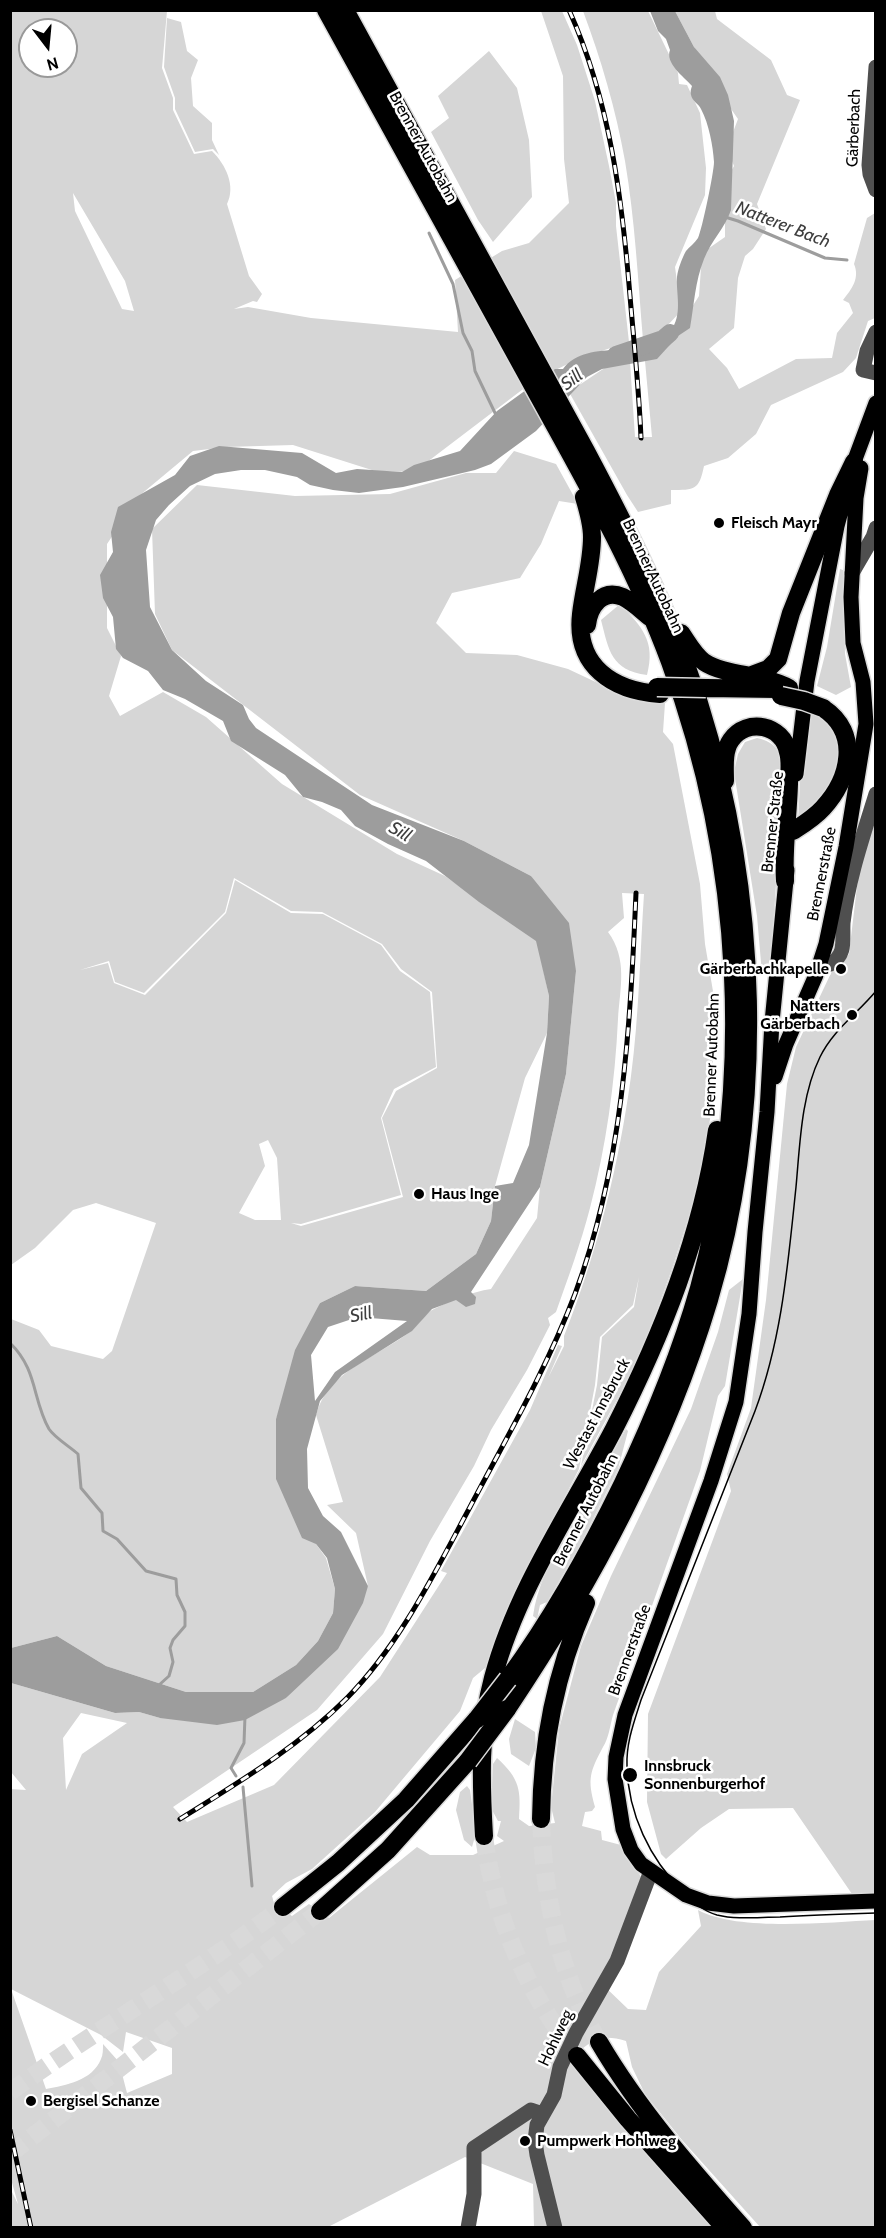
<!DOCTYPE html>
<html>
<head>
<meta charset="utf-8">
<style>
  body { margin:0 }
  #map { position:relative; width:886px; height:2238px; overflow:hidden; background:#fff; font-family:Cabin,sans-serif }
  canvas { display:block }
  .frame { position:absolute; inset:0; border:12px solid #000; pointer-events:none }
  .north { position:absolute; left:18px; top:18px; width:60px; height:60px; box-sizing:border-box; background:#fff; border:2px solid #999; border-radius:50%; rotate:164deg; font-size:16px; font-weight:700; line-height:24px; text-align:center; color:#000 }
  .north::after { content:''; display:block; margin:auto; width:21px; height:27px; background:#000; clip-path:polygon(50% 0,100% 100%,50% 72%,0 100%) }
</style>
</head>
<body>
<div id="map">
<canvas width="886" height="2238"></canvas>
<div class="frame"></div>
<div class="north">N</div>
</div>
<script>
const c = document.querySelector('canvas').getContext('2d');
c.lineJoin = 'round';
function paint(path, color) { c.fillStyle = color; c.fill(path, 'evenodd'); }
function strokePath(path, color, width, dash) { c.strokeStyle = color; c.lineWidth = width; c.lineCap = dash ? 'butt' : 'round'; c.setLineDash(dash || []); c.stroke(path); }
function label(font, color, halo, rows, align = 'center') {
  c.font = font + ' Cabin,sans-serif'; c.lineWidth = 5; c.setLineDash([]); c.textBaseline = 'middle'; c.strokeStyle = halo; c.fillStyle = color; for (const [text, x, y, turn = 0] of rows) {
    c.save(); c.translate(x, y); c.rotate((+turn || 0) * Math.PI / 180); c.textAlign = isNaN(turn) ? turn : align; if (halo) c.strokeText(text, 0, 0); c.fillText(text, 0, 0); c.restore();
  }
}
paint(new Path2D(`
  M11 11H167L162 68 173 98V110L194 154 212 151C226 165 236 186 227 204L249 276 262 294 257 302 253 301 234 309 248 307 311 318 458 332 455 280 502 251 529 243 569 203 564 159 563 76 541 11H562L577 45 595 101 609 166 616 203V226L629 342 580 358 535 380 414 472 375 471 293 445 226 447 193 451 139 496 107 544V628L121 656 109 696 120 716 163 692 206 717 282 784 397 854 445 876 537 941 549 996 547 1033 525 1078 495 1186 491 1221 476 1254 426 1291 355 1286 320 1303 276 1419 316 1544 326 1558 335 1589 333 1613 318 1641 296 1665 253 1692H186L106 1666 57 1636 11 1648V1319L39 1330 51 1346 103 1359 112 1351 156 1223 96 1203 73 1210 35 1248 11 1265ZM30 30H66V66H30ZM73 193 125 281 134 311 122 309 75 211ZM234 878 291 911 322 912 382 944 401 969 432 992 437 1068 396 1091 382 1118 403 1197 301 1226 291 1223 301 1224 401 1195 381 1118 394 1089 436 1067 430 992 400 971 381 945 323 914 291 913 235 880 226 913 145 995 114 983 108 963 80 970 109 961 115 982 144 993 225 912ZM268 1140 277 1158 281 1220H255L239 1213 265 1166 259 1144Z
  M583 11H648L678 73 679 84 687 85 700 113 706 168 705 195 675 267 681 311 653 341 643 340C638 280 635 220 625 161 616 110 601 59 583 11Z
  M675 11H715L717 19 771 60 787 95 800 100 757 204 766 229 753 249 745 256 738 278 734 328 709 349 727 368 739 389 796 359 832 358 837 333 853 313 849 303 843 300C852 289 860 278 854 264L867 218 875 213V318L868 321 856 358 843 372 771 405 756 434 728 458 704 466C699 490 695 490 671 490V504L638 512 627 495 569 392 606 367 630 362 635 437H652L645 361 675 334 699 296 702 253 725 237V210L719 193 734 166 727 148 738 119 713 83Z
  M167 18 181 22 187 51 198 60 191 78 193 106 212 123V140L219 155 213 149 195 152 175 109V98L164 67Z
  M489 51 517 88 529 140 532 197 493 242 478 220 431 132 449 118 438 96Z
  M514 451 556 464 578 504 559 501 541 544 520 578 452 593 436 623 466 653 517 655 568 669 617 692 665 703 663 732 673 744 700 884 705 944 715 1003 711 1113 700 1181 673 1266 647 1338 621 1392 581 1466 597 1385 602 1337 634 1307 639 1277 633 1305 600 1337 595 1385 579 1469 537 1551 491 1663 473 1678 460 1711 375 1812 312 1869 286 1883 272 1896 274 1903 292 1916 309 1904 329 1918 417 1847 430 1855H473L504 1841 497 1836 501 1821H498L491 1808 493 1764 497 1758C520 1779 521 1790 519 1819L529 1826 555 1823 551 1807 559 1729 581 1646 611 1576 691 1409 718 1332 729 1290 743 1279 725 1386 718 1396 700 1471 613 1715C610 1725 609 1738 603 1747 590 1772 587 1778 595 1807L592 1811 585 1812 582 1826 601 1831 602 1840 621 1845 645 1883 602 1984 628 2009 646 2010 659 1972 701 1926 698 1910C738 1932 830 1922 875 1920V2227H760L682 2140 645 2094 632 2067 626 2041C600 2033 590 2040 572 2059L587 2083 713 2227H534L533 2184 465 2157 328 2227H11V2190L18 2204 11 2179 10 1789 26 1790 11 1772V1683L115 1713 139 1712 160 1718 286 1698 368 1586 356 1533 327 1505 343 1502 316 1415C328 1370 378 1357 411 1331 419 1325 425 1313 434 1309 452 1300 471 1292 491 1289L537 1218 540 1187 566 1074 576 971 531 876 464 841 360 795 172 650 155 614 152 529 197 485 295 496 390 494 466 473H496ZM622 893 644 894C640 954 639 1016 631 1076 619 1165 597 1253 564 1336V1346L548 1378 562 1346 558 1345 530 1410 441 1571 447 1573 380 1677 274 1785 187 1822 173 1807 317 1710 383 1634 430 1541 474 1466 491 1430 527 1370 550 1325 548 1318 556 1312C568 1278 581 1243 590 1208 606 1147 615 1083 618 1019 620 988 628 959 608 932L624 918ZM81 1713 127 1723 82 1754 66 1790 63 1738ZM11 1989 101 2035 123 2052 126 2032 172 2048V2074L127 2093 119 2062 103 2044C103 2049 103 2055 101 2059 92 2081 66 2085 46 2089Z
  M840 569 843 570 845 654 851 687 836 695 817 686 827 647Z
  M620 604C642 627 656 641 647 675 611 670 609 651 601 620Z
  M810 710 835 727 842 752 829 791 798 821 801 763Z
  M757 738C794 746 775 775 776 801 776 809 779 817 780 825L770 974H762L757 916 734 772 738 754 745 742Z
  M875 797V1893L852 1894 793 1808 729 1809 701 1828 666 1859 661 1854 647 1802 648 1714 731 1491 727 1474 751 1408 766 1300 787 1084 796 1047 832 971 849 954 862 844Z
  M626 1429 628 1431 618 1469 579 1547 547 1602 540 1605 537 1619 533 1616C541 1563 577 1515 607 1471L606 1465Z
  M515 1719 535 1732 536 1748 529 1766 511 1754 509 1739Z
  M467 1786 470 1790 476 1833 472 1847 464 1840 456 1810 460 1792Z`), '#d6d6d6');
paint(new Path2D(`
  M650 11H675L694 47 720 77 728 95 734 121 731 210C725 228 711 241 704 259 695 281 694 306 690 328L678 336 657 359 602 369 587 377 536 431 491 464 475 470 403 487 359 493 333 490 310 485 297 477 265 470H241L215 474 190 486 169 505 156 520 146 550 150 607 172 650 206 681 243 705 249 719 256 728 372 805 464 841 531 876 569 923 576 971 566 1074 540 1187 471 1292 476 1297 475 1304 466 1307 456 1300 432 1309 412 1331 342 1375 320 1401 307 1449 308 1488 323 1516 341 1532 368 1586 363 1603 338 1649 286 1698 245 1720 217 1725 160 1718 139 1712 115 1713 11 1683V1648L57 1636 106 1666 186 1692H253L296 1665 318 1641 333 1613 335 1589 327 1558 316 1544 302 1538 276 1479V1419L295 1350 320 1303 355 1286 426 1291 476 1254 491 1221 495 1186 513 1183 529 1145 547 1033 549 996 536 941 479 902 426 861 388 844 355 826 341 810 322 802 303 797 285 775 231 741 223 721 185 699 163 690 148 671 123 658 116 649 113 617 103 598 100 575 113 552 111 532 118 507 175 475 190 456 219 446 302 453 336 473 357 469 402 472 414 465 460 451 497 411 555 369H563C589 335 647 365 673 327 682 312 676 293 677 277 678 269 682 258 686 251 689 247 695 243 698 238 702 230 714 172 714 162 713 146 709 124 701 109 699 104 692 101 691 95 690 92 691 89 692 86 683 76 665 63 670 50L666 39 658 31ZM358 1317 407 1321 335 1372 315 1401 311 1355 328 1327Z`), '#9d9d9d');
strokePath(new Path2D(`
  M725 217 738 221 825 258 847 260
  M429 233 453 284 463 333 472 351 475 371 496 415
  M10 1343C38 1370 32 1399 49 1429 55 1438 69 1446 78 1454L81 1488 102 1513 103 1531 117 1539 146 1571 176 1579 177 1595 185 1612V1626L173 1640 170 1648 173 1662 169 1676 159 1685
  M236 1776 231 1768 244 1743 245 1716
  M243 1787 252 1886`), '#9d9d9d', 3);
strokePath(new Path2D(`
  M616 355 663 339 670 333`), '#9d9d9d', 18);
strokePath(new Path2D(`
  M541 1819C544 1897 559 1975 599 2042
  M484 1836C495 1918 525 1990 577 2056
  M10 2092C99 2027 196 1973 283 1907
  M10 2154 320 1911`), '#d9d9d9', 18, [18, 9]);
const major = new Path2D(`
  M796 774 807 681 837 526 854 462 876 403
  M787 870 772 1022 767 1112 755 1232 749 1314 736 1402 711 1481 625 1715 616 1757 615 1779 623 1829 631 1850 641 1864 686 1895 708 1903 734 1906 876 1901
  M775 1077 786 1044 816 975 826 944 846 847 866 724 863 682 853 643 851 597 856 498 861 468`);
const highway = new Path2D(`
  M326 10C394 133 461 255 528 377 579 470 633 562 670 662 743 861 755 1083 699 1288 680 1355 653 1420 623 1483 590 1551 553 1617 508 1679
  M345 10 586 451C629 532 671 615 699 703 759 894 766 1107 709 1300 665 1447 592 1582 507 1709
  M584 497C588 510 592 523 592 537 592 563 584 588 581 614 575 666 613 691 660 694
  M587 625C589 607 602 588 623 597 633 602 642 611 651 618
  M681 633C688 643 694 655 704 662 725 676 764 674 789 688
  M752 675 768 669 778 659 791 613 838 495 854 462
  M706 688 777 689
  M725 781C725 768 723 751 731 740 747 717 783 725 788 752 791 762 789 773 789 784 788 817 783 849 785 881
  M793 831C804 824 814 818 823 808 850 779 861 733 823 708
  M541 1819C542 1742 555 1674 586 1603
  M484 1836C481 1784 479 1729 493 1678 517 1588 571 1511 614 1429 662 1335 702 1235 717 1130
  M283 1907 338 1863 406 1800 477 1719
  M320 1911 388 1850 468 1761
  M599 2042C639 2110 690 2168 743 2228
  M577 2056 628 2119 725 2228`);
strokePath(major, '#dbdbdb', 18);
strokePath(highway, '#dbdbdb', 21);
strokePath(new Path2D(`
  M876 67 869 165 870 174 876 190
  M876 332 867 351 863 370 876 373
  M852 573 873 537 876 528
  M820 963 830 964C847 955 842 939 843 923 848 879 863 836 876 794
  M468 2228 474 2194V2148L531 2110 543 2114
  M555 2228 537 2155 535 2141 537 2125 554 2095 560 2067 576 2033 617 1961 651 1871`), '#4f4f4f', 15);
strokePath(major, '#000', 15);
strokePath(highway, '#000', 18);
strokePath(new Path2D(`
  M876 991C857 1014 833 1030 820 1057 801 1096 800 1144 796 1187 788 1263 782 1339 755 1411L641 1700C634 1722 626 1743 627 1766 628 1814 650 1859 683 1892 693 1902 703 1911 717 1915 737 1920 759 1917 780 1917 812 1915 844 1914 876 1913`), '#000', 1.5);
const rail = new Path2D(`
  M569 10C610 101 622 198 630 296 634 343 639 390 641 438
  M180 1819C239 1782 298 1747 347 1698 400 1644 434 1574 470 1507 507 1437 547 1368 575 1294 623 1165 630 1029 636 893
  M10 2130 31 2228`);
strokePath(rail, '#000', 5);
strokePath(rail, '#fff', 3, [9]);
const highwayBridge = new Path2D(`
  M657 687 706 688
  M781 696 804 701 823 708
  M477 1719 508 1679
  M468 1761 507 1709`);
strokePath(highwayBridge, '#dbdbdb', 21, []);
strokePath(highwayBridge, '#000', 18);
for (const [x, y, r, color] of [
  [719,523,6,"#000"],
  [841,969,6,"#000"],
  [852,1015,6,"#000"],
  [419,1194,6,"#000"],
  [630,1775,8,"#000"],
  [31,2101,6,"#000"],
  [525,2141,6,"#000"]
]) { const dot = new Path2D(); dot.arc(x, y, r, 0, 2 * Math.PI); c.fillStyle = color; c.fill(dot); strokePath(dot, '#fff', 2); }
label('16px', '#000', '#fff', [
  ["Gärberbach",854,128,-88],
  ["Brenner Autobahn",423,147,61],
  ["Brenner Autobahn",653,576,65],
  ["Brenner Straße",773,822,-84],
  ["Brennerstraße",822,874,-79],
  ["Brenner Autobahn",712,1055,-88],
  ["Westast Innsbruck",597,1414,-62],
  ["Brenner Autobahn",586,1510,-63],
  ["Brennerstraße",630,1650,-70],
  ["Hohlweg",556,2038,-65]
]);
label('bold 16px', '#000', '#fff', [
  ["Fleisch Mayr",731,523],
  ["Gärberbachkapelle",829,969,"right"],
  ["Natters",840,1006,"right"],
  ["Gärberbach",840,1024,"right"],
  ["Haus Inge",431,1194],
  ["Innsbruck",644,1766],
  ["Sonnenburgerhof",644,1784],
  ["Bergisel Schanze",43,2101],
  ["Pumpwerk Hohlweg",537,2141]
], 'left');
label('italic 18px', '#3e3e3e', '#fff', [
  ["Natterer Bach",783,225,21],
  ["Sill",572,380,-36],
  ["Sill",400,832,31],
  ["Sill",361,1315,-11]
]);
</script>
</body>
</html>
